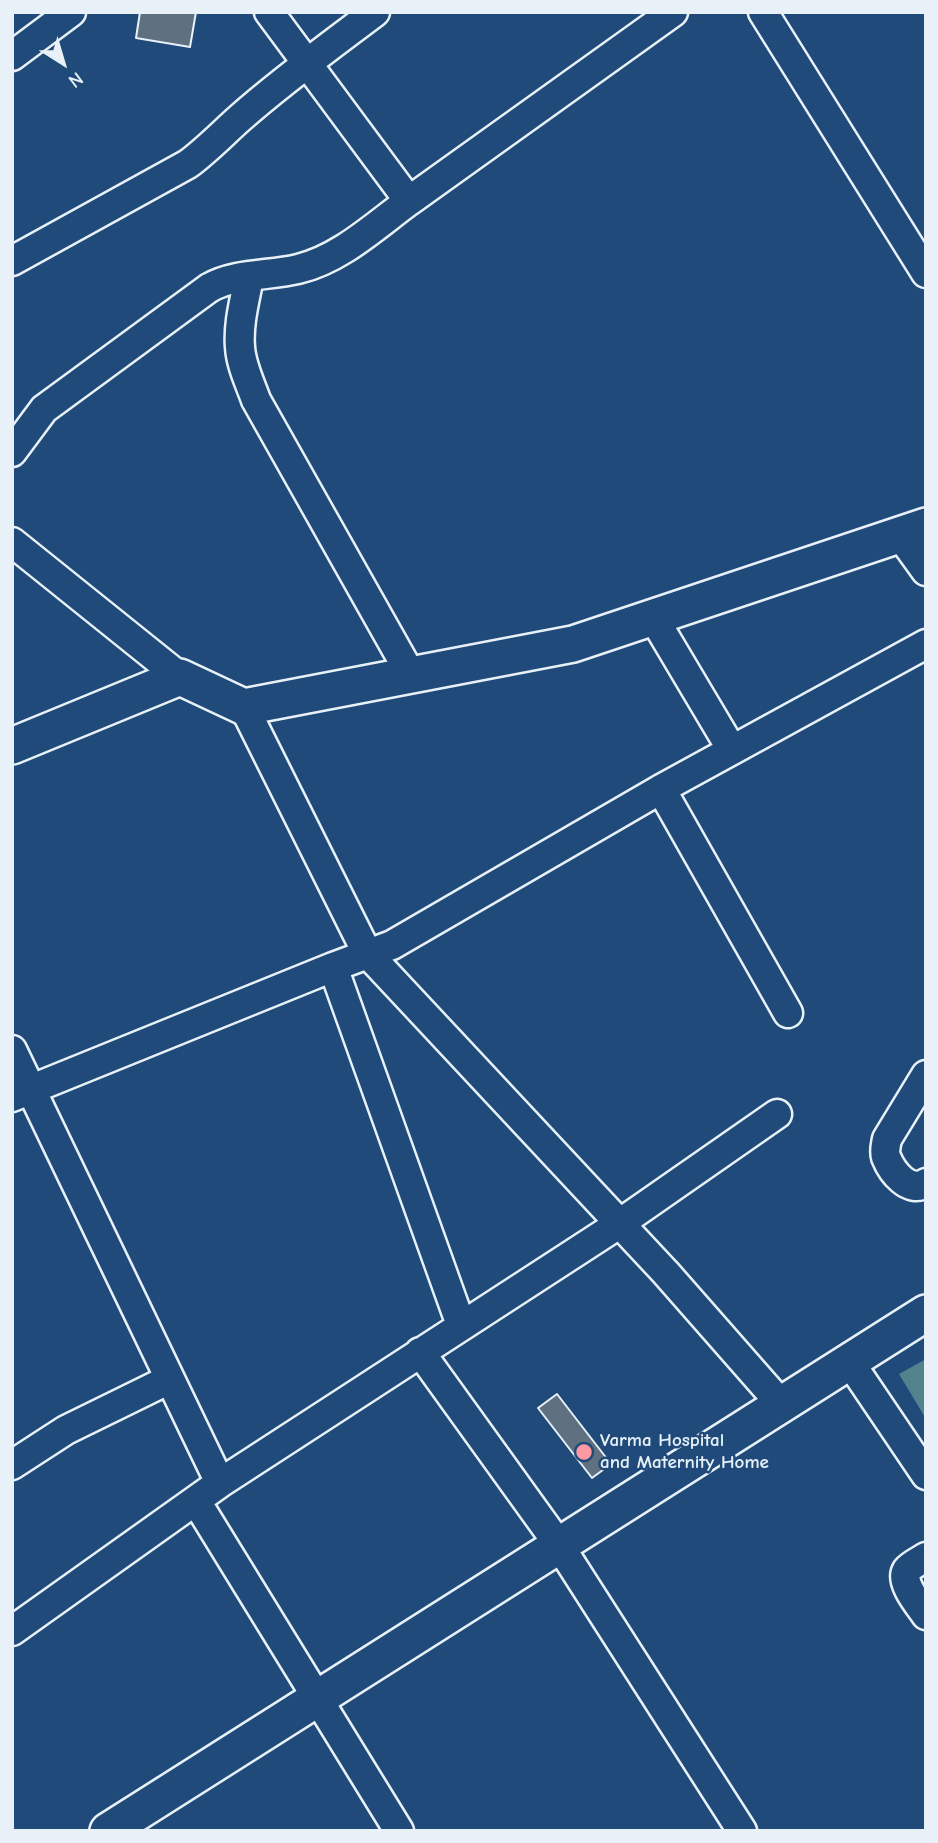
<!DOCTYPE html>
<html>
<head>
<meta charset="utf-8">
<style>
  body { margin:0 }
  #map { position:relative; width:938px; height:1843px; overflow:hidden; background:#1f4a7a; font-family:"Comic Neue",sans-serif }
  canvas { display:block }
  .frame { position:absolute; inset:0; border:14px solid #e8f1f8; pointer-events:none }
  .north { position:absolute; left:28px; top:28px; width:70px; height:70px; -webkit-text-stroke:5px #1f4a7a; paint-order:stroke; rotate:143deg; font-size:19px; font-weight:700; line-height:28px; text-align:center; color:#e8f1f8 }
  .north::after { content:''; display:block; margin:auto; width:24px; height:32px; background:#e8f1f8; clip-path:polygon(50% 0,100% 100%,50% 72%,0 100%) }
</style>
</head>
<body>
<div id="map">
<canvas width="938" height="1843"></canvas>
<div class="frame"></div>
<div class="north">N</div>
</div>
<script>
const c = document.querySelector('canvas').getContext('2d');
c.lineJoin = 'round';
function paint(path, color) { c.fillStyle = color; c.fill(path, 'evenodd'); }
function strokePath(path, color, width, dash) { c.strokeStyle = color; c.lineWidth = width; c.lineCap = dash ? 'butt' : 'round'; c.setLineDash(dash || []); c.stroke(path); }
function label(font, color, halo, rows, align = 'center') {
  c.font = font + ' "Comic Neue",sans-serif'; c.lineWidth = 5; c.setLineDash([]); c.textBaseline = 'middle'; c.strokeStyle = halo; c.fillStyle = color; for (const [text, x, y, turn = 0] of rows) {
    c.save(); c.translate(x, y); c.rotate((+turn || 0) * Math.PI / 180); c.textAlign = isNaN(turn) ? turn : align; if (halo) c.strokeText(text, 0, 0); c.fillText(text, 0, 0); c.restore();
  }
}
paint(new Path2D(`
  M926 1359V1419L899 1374Z`), '#52828c');
const building = new Path2D(`
  M140 12H196L190 47 136 38Z
  M557 1394 611 1464 592 1478 538 1408Z`);
paint(building, '#5f7180');
strokePath(building, '#e8f1f8', 2);
const minor = new Path2D(`
  M269 12 409 201 673 12
  M763 12 926 273
  M12 56 71 12
  M12 261 188 164C207 150 222 134 240 118 283 80 330 46 375 12
  M249 277C245 299 238 324 240 347 241 365 250 383 256 400L411 675
  M12 452 44 409 209 288C235 273 269 276 298 269 340 259 375 226 409 201
  M900 535 926 571
  M12 542 180 677
  M653 617 732 750
  M244 707 367 953 666 1273 781 1404
  M661 789 788 1013
  M333 967 461 1325
  M12 1050 220 1483
  M926 1075 887 1139C886 1145 884 1151 886 1157 892 1172 909 1194 926 1183
  M12 1097 333 967 392 945 661 789 926 644
  M420 1352 559 1545 742 1831
  M849 1361 926 1475
  M12 1465 66 1430 170 1379
  M196 1501 399 1831
  M926 1557C920 1561 911 1565 907 1570 899 1582 920 1606 926 1615
  M12 1631 220 1483 619 1224 777 1114`);
const tertiary = new Path2D(`
  M12 746 180 677 244 707 573 644 926 526
  M108 1831 926 1313`);
strokePath(minor, '#e8f1f8', 33);
strokePath(tertiary, '#e8f1f8', 40);
strokePath(minor, '#1f4a7a', 28);
strokePath(tertiary, '#1f4a7a', 35);
for (const [x, y, r, color] of [
  [584,1452,9,"#ff9aa2"]
]) { const dot = new Path2D(); dot.arc(x, y, r, 0, 2 * Math.PI); c.fillStyle = color; c.fill(dot); strokePath(dot, '#1f4a7a', 2.5); }
label('bold 19px', '#e8f1f8', '#1f4a7a', [
  ["Varma Hospital",600,1441],
  ["and Maternity Home",600,1463]
], 'left');
</script>
</body>
</html>
